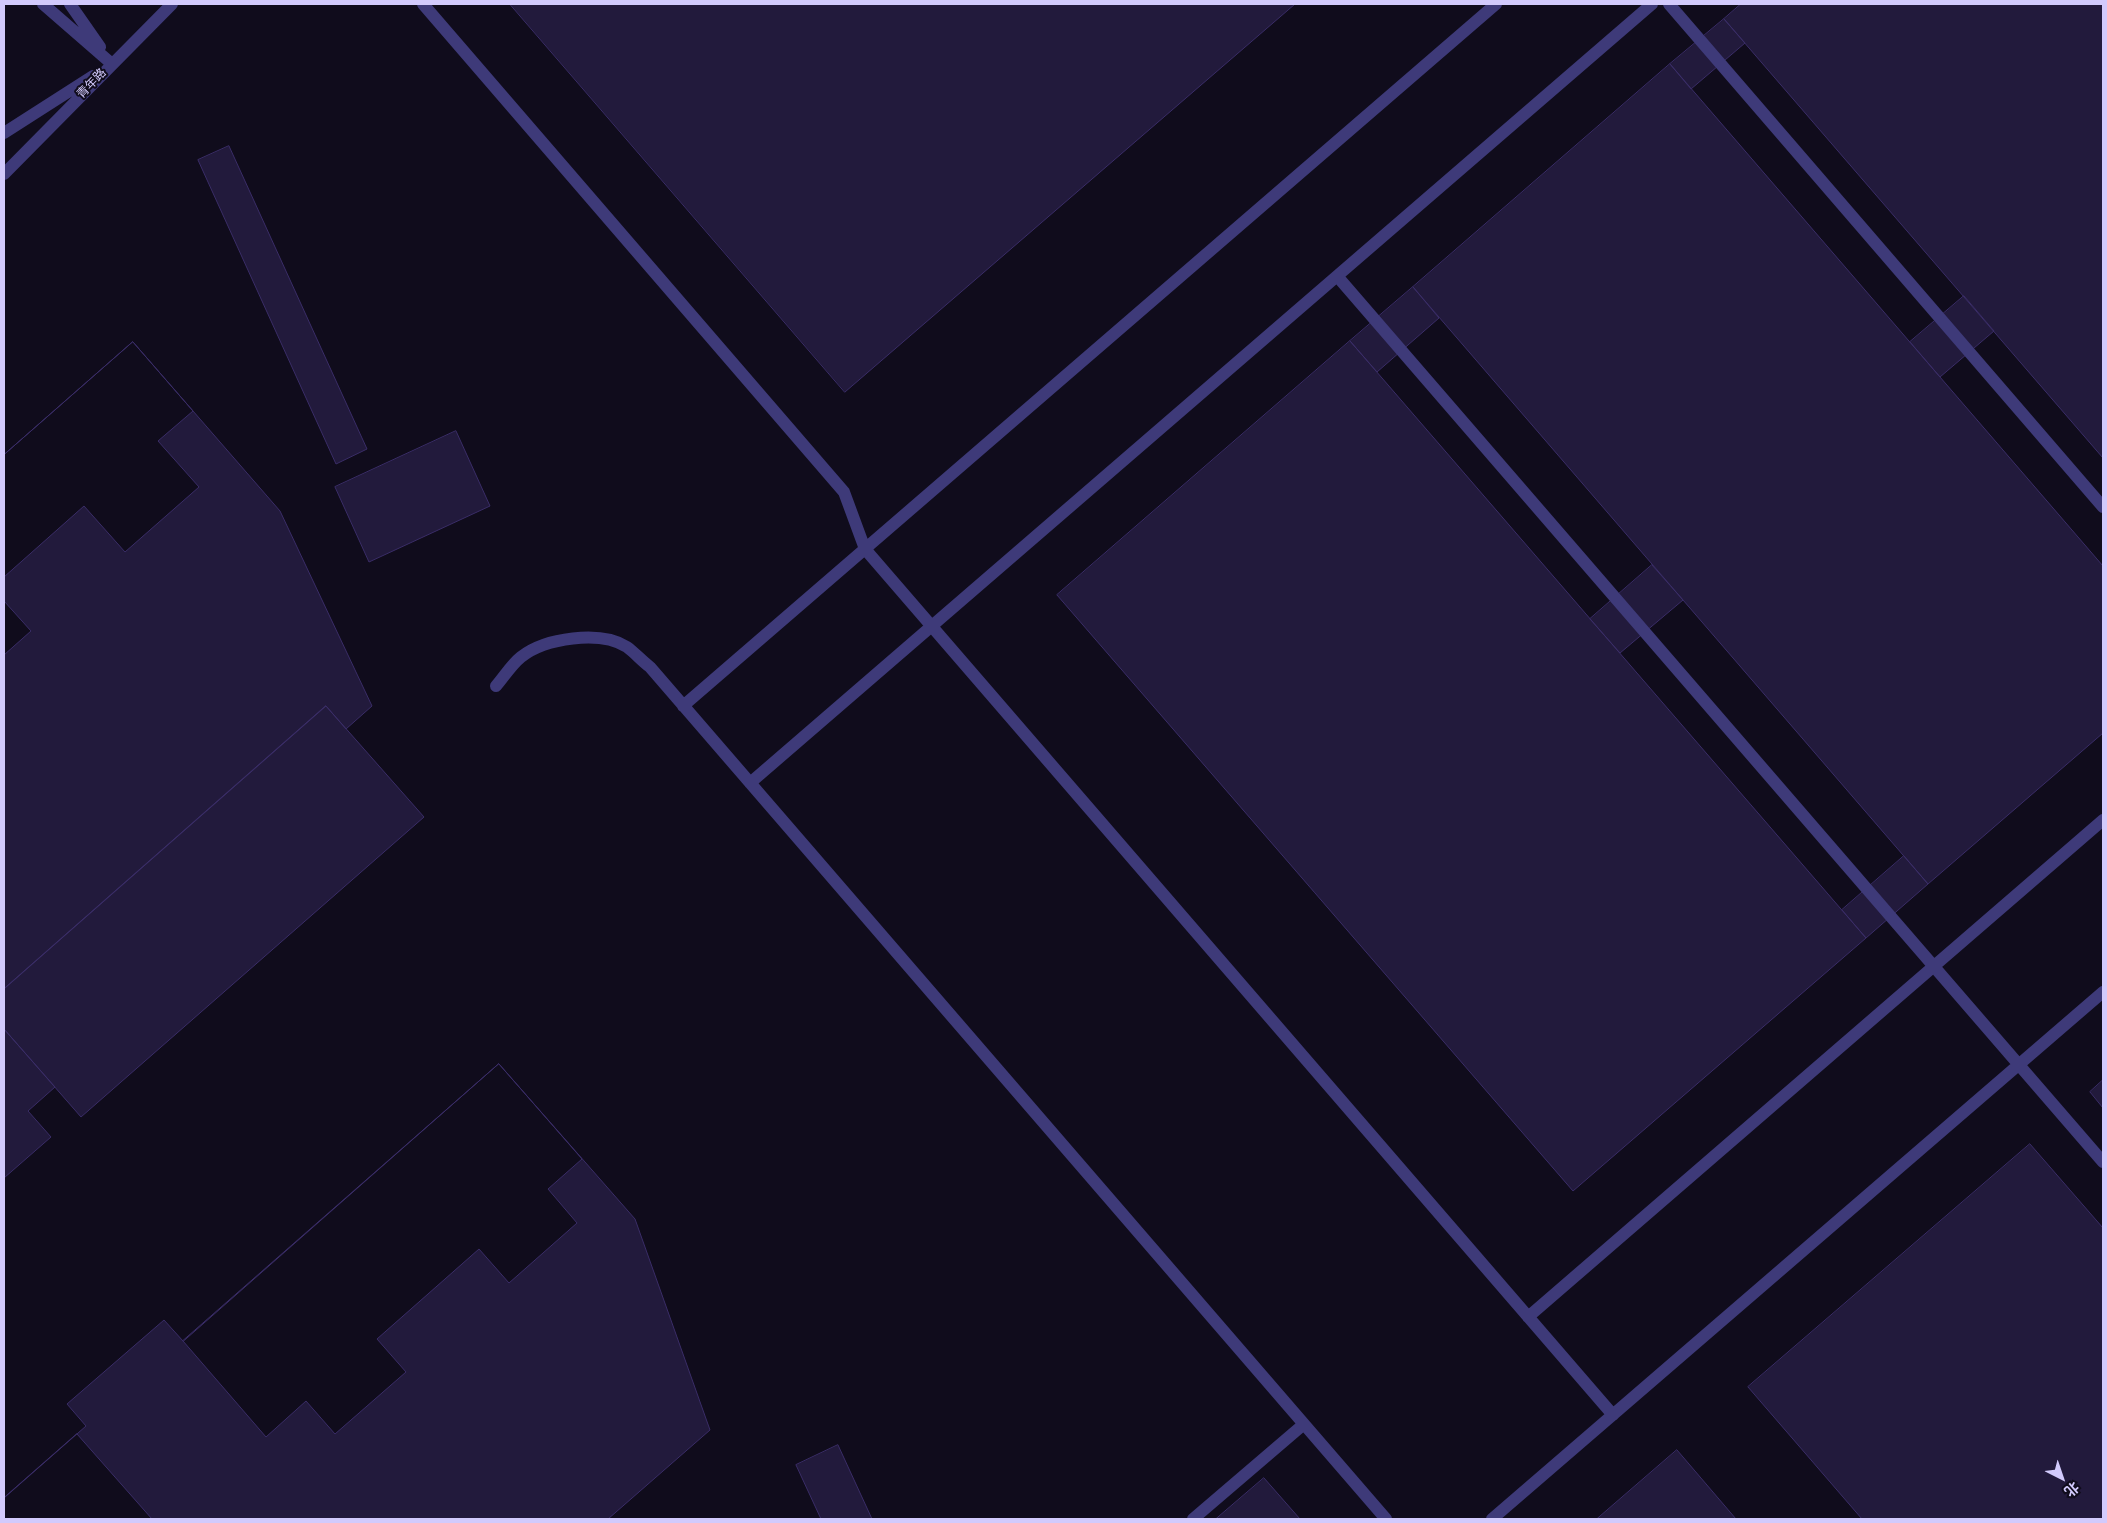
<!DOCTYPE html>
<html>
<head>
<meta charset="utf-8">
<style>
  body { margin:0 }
  #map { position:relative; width:2107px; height:1523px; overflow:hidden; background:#100c1c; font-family:"Roboto Condensed","Noto Sans SC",sans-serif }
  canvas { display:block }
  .frame { position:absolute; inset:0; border:5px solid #d2cafc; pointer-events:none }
  .north { position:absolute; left:2037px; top:1453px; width:50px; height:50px; -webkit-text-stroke:4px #100c1c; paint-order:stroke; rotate:139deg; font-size:14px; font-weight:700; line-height:20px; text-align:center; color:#d2cafc }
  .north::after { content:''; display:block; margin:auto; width:18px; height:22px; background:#d2cafc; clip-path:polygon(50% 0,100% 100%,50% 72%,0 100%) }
</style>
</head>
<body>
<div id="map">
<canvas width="2107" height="1523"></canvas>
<div class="frame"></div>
<div class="north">北</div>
</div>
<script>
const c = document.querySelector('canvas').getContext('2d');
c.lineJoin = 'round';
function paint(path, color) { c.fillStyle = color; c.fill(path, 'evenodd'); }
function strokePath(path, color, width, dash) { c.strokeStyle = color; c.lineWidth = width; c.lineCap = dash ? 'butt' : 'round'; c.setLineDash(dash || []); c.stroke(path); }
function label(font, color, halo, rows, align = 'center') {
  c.font = font + ' "Roboto Condensed","Noto Sans SC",sans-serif'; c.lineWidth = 4; c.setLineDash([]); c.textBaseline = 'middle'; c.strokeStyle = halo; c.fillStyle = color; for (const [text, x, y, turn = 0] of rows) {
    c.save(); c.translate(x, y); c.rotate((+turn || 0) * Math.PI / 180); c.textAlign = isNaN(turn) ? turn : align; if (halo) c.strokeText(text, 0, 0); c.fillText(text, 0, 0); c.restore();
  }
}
const building = new Path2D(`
  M510 4H1295L845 392Z
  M1741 4H2103V458L1724 19Z
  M1724 19 1745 43 1691 89 1670 64Z
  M1670 64 2103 566V733L1928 884 1413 287Z
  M229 146 367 449 336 464 198 160Z
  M1413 287 1439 318 1377 372 1350 341Z
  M1964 296 1994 331 1940 377 1910 342Z
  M1350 341 1866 938 1573 1191 1057 595Z
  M133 342 193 411 158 441 199 487 125 552 84 506 4 577V455Z
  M133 342 280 511 372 706 346 729 326 706 4 989V455Z
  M456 431 490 506 369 562 335 487Z
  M1652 565 1683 600 1620 653 1590 619Z
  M4 601 31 631 4 655Z
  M326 706 424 817 81 1117 4 1029V989Z
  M1904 856 1928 884 1866 938 1842 910Z
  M4 1029 55 1087 28 1111 51 1137 4 1178Z
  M499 1064 582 1159 548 1189 577 1223 509 1283 479 1249 377 1339 406 1372 335 1434 306 1401 266 1437 183 1341Z
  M499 1064 635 1219 710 1430 608 1519H4V1498L86 1426 67 1404 164 1320 183 1341Z
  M2103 1080V1108L2090 1092Z
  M2030 1144 2103 1228V1519H1862L1748 1387Z
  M77 1434 152 1519H4V1498Z
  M838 1445 872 1519H821L796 1465Z
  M1677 1450 1736 1519H1597Z
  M1264 1478 1300 1519H1216Z`);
paint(building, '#221a3c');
strokePath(building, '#3a2d67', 1);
strokePath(new Path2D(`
  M423 4 844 492 865 549 1613 1415
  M1669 4 2103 507
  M1337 276 2103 1162
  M496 686C504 677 511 665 521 657 545 638 600 630 627 647 635 653 642 661 650 667L1386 1519
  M683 706 1496 4
  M750 783 1652 4
  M1528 1317 2103 820
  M1193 1519 1304 1424
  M1492 1519 2103 992`), '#3e3a79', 12);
strokePath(new Path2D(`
  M43 4 112 64
  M70 4 100 47
  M4 133 93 76
  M4 174 172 4`), '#3e3a79', 12);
label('12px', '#d2cafc', '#100c1c', [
  ["青年路",92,84,-46]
]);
</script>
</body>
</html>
